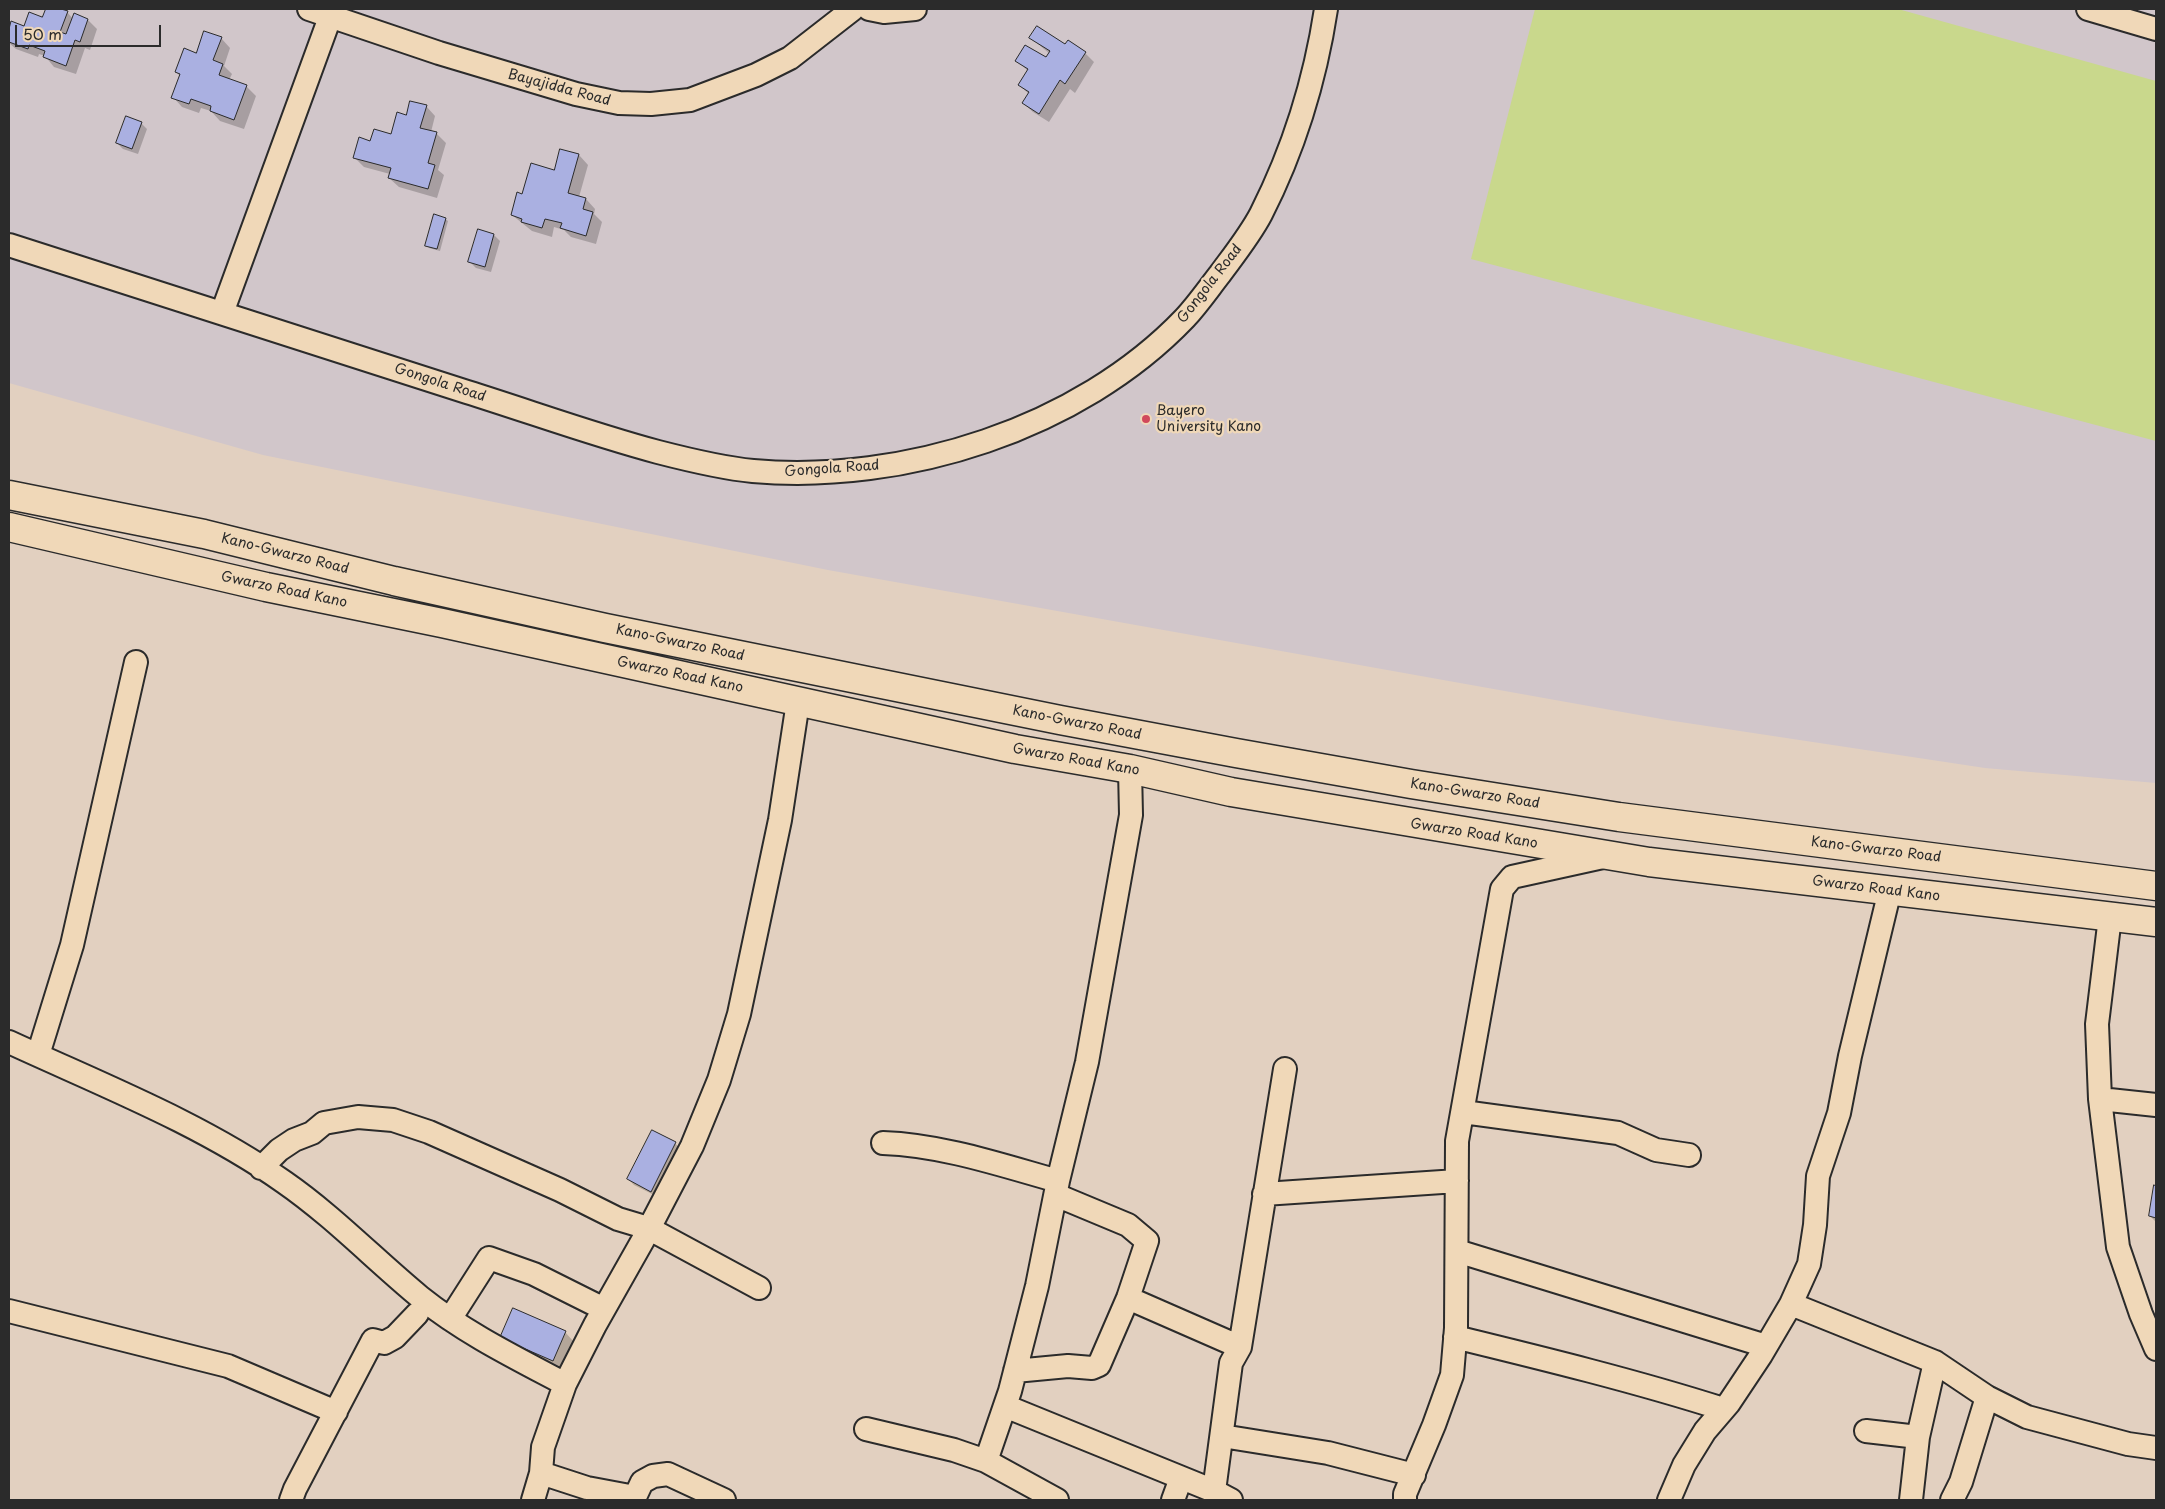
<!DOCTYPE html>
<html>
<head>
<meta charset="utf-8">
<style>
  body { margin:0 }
  #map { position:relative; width:2165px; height:1509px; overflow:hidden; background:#e2d0c0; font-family:"Playpen Sans",sans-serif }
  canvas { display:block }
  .frame { position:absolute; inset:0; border:10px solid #2b2b2b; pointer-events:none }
  .scale { position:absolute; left:15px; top:25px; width:146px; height:22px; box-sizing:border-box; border:2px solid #2b2b2b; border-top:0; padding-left:6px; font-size:15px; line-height:18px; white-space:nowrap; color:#2b2b2b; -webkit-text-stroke:4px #f0d8b8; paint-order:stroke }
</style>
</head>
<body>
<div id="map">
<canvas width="2165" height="1509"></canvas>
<div class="frame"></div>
<div class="scale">50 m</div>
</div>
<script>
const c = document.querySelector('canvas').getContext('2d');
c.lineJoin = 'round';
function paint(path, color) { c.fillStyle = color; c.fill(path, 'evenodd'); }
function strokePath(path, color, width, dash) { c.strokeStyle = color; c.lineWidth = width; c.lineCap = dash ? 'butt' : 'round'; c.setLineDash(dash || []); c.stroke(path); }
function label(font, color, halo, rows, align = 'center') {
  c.font = font + ' "Playpen Sans",sans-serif'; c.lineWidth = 4.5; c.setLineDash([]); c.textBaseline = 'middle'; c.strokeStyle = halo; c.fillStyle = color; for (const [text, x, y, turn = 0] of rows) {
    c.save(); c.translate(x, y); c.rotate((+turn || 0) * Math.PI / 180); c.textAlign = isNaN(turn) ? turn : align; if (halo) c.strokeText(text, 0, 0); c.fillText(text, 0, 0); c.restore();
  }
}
paint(new Path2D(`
  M9 9H2156V783L1985 768 1667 720 828 570 263 455 9 383Z`), '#d1c6ca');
paint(new Path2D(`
  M1535 9H1898L2156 81V441L1471 259Z`), '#c9d88c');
paint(new Path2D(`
  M47 9H58L67 12 73 19 88 20 97 29 90 50 85 48 76 74 54 67 45 56 39 54 38 57 16 49 9 43V33L12 23 25 28 43 19Z
  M221 38 230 48 224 66 232 74 229 80 246 86 256 96 244 129 220 121 211 111 201 108 199 113 182 107 173 97 180 76 176 72 197 54Z
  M1031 38 1066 45 1085 53 1094 62 1075 93 1070 89 1049 122 1033 112 1023 103 1029 94 1019 85 1028 71 1017 61 1046 59 1050 54Z
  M426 106 435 116 431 132 437 134 446 143 438 170 444 175 437 198 399 187 389 178 390 174 364 167 355 158 371 142 392 135 407 116Z
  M141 123 147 129 138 154 123 149 117 143Z
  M561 150 579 155 588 165 579 197 586 199 595 209 594 214 602 222 596 244 571 237 564 230 554 227 552 237 532 231 512 215 523 195 555 171Z
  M445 219 448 221 440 251 429 248 427 245Z
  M494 235 500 241 491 272 476 268 470 262Z
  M652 1132 675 1143 681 1150 658 1197 634 1185 628 1179Z
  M2155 1187H2156V1222L2150 1216Z
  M514 1310 565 1332 574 1342 562 1369 511 1347Z`), '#0003');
const building = new Path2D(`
  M46 9H61L68 11 60 32 66 34 74 13 88 19 80 42 75 40 66 66 43 57 45 51 29 45 28 49 9 42V29L11 21 24 26 29 12 42 17Z
  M1037 26 1065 44 1068 40 1086 52 1065 84 1060 80 1039 114 1022 103 1029 92 1018 85 1028 69 1015 61 1025 45 1046 57 1050 51 1029 38Z
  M204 31 222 37 213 60 223 64 219 75 247 85 234 120 210 111 211 106 191 99 189 104 171 98 180 74 175 72 184 48 196 53Z
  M410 101 427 105 420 128 437 132 428 163 435 165 428 189 388 178 391 168 353 158 359 137 370 141 374 129 391 134 397 112 406 115Z
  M126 116 142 122 132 149 116 143Z
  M560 149 579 154 568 193 586 198 583 209 593 212 586 236 560 228 562 223 545 219 542 228 521 222 522 219 511 215 517 192 522 194 531 163 554 170Z
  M434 214 446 218 437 249 425 246Z
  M478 229 494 234 485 267 468 262Z
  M652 1130 676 1142 651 1192 627 1179Z
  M2154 1185 2156 1186V1218L2149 1216Z
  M513 1308 566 1331 553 1361 500 1338Z`);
paint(building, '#aab0e1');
strokePath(building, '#2b2b2b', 1);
const minor = new Path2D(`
  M309 9 439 53 576 94 619 103 651 104 690 100 756 75 790 58 853 9
  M869 9 884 12 915 9
  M2088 9 2156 29
  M9 245C161 295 314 343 467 392 531 412 594 435 658 452 689 460 721 468 753 471 904 484 1079 429 1185 318 1198 304 1209 288 1220 274 1234 255 1250 235 1261 214 1294 149 1315 81 1326 9
  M222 313 333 9
  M2110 917 2097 1024 2100 1099 2118 1247 2141 1314 2156 1349
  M9 1042C102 1085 200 1123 284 1182 333 1216 374 1259 420 1297 465 1333 514 1357 565 1384
  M38 1055 72 945 136 662
  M2100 1099 2156 1105
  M1463 1112 1618 1133 1656 1150 1689 1155
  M883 1143C942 1145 1001 1165 1058 1181
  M261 1168 279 1150 294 1140 312 1133 324 1123 358 1117 393 1120 429 1132 560 1190 618 1219 648 1228 759 1288
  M1264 1194 1457 1181
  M1457 1251 1766 1346
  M1128 1298 1240 1347
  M1791 1304 1935 1362 1987 1397 2027 1417 2128 1444 2156 1448
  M9 1311 228 1366 336 1412
  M450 1319 489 1258 534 1274 604 1309
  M1455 1337C1545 1359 1635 1381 1723 1409
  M1015 1371 1068 1366 1092 1368 1099 1365 1128 1298 1147 1241 1128 1225 1056 1195
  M1005 1406 1214 1491 1231 1500
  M866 1429 954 1450 986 1461 1057 1500
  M1866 1431 1918 1437
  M1222 1436 1328 1453 1414 1475
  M986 1461 1010 1391 1037 1286 1058 1181 1087 1062 1131 815 1130 769
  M541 1473 587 1488 635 1497 642 1482 653 1476 668 1474 724 1500
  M1214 1491 1231 1363 1240 1347 1285 1069
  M291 1500 295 1489 373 1340 384 1343 395 1337 417 1314
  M533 1500 541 1473 543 1447 565 1384 595 1325 643 1240 692 1146 719 1080 739 1014 780 820 798 702
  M1173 1500 1181 1478
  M1405 1500V1494L1434 1425 1452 1375 1456 1328 1457 1141 1502 889 1512 877 1603 857
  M1669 1500 1684 1465 1705 1431 1729 1403 1761 1355 1791 1304 1809 1264 1815 1225 1818 1176 1839 1113 1850 1056 1890 890
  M1911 1500 1918 1437 1935 1362
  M1952 1500 1961 1482 1987 1397`);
const major = new Path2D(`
  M9 495 204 534 394 581 605 628 1060 720 1236 753 1411 784 1619 817 2156 886
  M9 527 266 587 442 623 1015 749 1130 769 1231 792 1649 862 2156 922`);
strokePath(minor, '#2b2b2b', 26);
strokePath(major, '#2b2b2b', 31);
strokePath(minor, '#f0d8b8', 22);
strokePath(major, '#f0d8b8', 28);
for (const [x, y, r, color] of [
  [1146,419,5,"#d1495b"]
]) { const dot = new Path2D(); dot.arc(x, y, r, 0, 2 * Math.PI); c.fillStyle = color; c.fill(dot); strokePath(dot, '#f0d8b8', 2); }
label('14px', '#2b2b2b', '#f0d8b8', [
  ["Bayajidda Road",559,88,15],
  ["Gongola Road",1210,284,-52],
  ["Gongola Road",440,383,18],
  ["Gongola Road",832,469,-4],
  ["Kano-Gwarzo Road",285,554,14],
  ["Gwarzo Road Kano",284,590,12],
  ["Kano-Gwarzo Road",680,643,12],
  ["Gwarzo Road Kano",680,675,12],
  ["Kano-Gwarzo Road",1077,723,11],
  ["Gwarzo Road Kano",1076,760,10],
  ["Kano-Gwarzo Road",1475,794,9],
  ["Gwarzo Road Kano",1474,834,9],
  ["Kano-Gwarzo Road",1876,850,7],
  ["Gwarzo Road Kano",1876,889,7]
]);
label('14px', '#2b2b2b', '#f0d8b8', [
  ["Bayero",1156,411],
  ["University Kano",1156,427]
], 'left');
</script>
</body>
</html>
